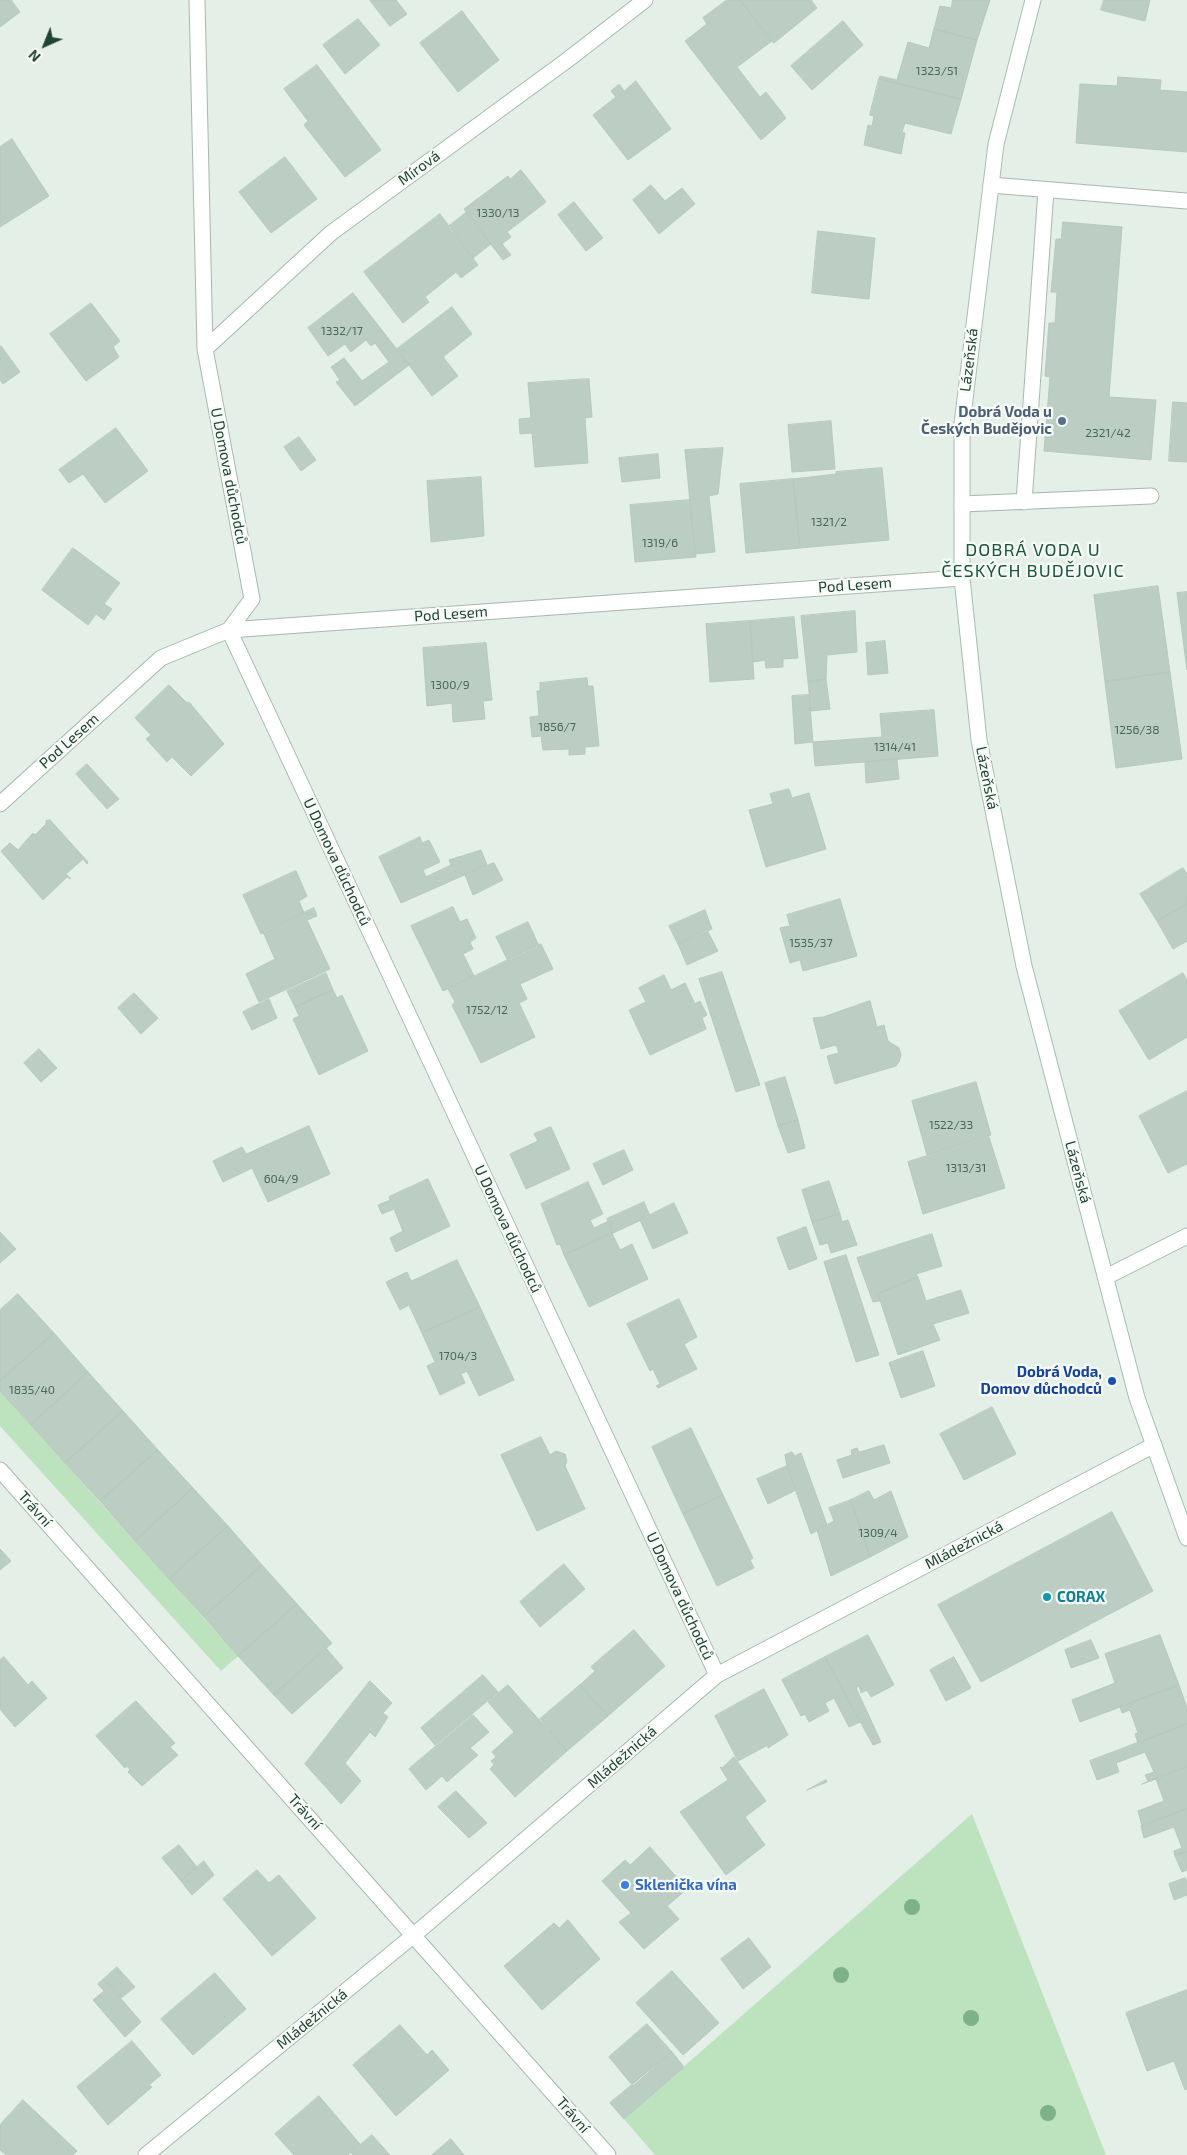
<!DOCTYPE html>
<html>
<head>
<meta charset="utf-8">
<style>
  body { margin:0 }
  #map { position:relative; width:1187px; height:2155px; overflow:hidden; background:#e4efe8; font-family:"Exo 2",sans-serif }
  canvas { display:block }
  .north { position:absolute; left:20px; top:20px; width:50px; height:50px; -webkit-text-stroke:4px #f6fbf7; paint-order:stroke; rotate:224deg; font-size:14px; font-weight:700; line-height:20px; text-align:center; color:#214333 }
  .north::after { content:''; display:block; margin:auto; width:18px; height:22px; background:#214333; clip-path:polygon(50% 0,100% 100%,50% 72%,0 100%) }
</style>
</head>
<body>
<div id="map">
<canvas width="1187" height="2155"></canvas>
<div class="north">N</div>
</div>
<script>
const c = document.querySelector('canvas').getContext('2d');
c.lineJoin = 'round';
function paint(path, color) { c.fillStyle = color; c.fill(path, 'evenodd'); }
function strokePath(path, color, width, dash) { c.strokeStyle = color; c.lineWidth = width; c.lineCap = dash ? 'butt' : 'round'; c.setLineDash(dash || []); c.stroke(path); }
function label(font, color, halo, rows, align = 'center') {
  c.font = font + ' "Exo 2",sans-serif'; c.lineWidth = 4.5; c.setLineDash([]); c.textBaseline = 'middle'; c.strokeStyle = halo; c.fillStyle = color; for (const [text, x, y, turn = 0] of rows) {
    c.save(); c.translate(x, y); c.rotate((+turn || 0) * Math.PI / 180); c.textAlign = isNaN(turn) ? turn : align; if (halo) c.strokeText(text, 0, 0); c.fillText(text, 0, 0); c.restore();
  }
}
paint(new Path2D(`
  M0 1391 238 1656 221 1671 0 1426Z
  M972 1814 1106 2155H655L624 2119Z`), '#bce2be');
const building = new Path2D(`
  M0 0H11L20 12 0 27Z
  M370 0H396L407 14 390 26Z
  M727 0H740L772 41 737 67 760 97 766 92 786 118 761 140 685 41 707 24 703 18Z
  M740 0H811L817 8 774 43Z
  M953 0H990L977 40 934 29 940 6 951 8Z
  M1104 0H1150L1145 21 1101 10Z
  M462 11 499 60 458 92 420 43Z
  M358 19 380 45 345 74 323 45Z
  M843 21 863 45 812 90 791 66Z
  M934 29 977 40 961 99 879 79 880 76 897 80 908 42 929 48Z
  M317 65 381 150 345 177 304 125 308 121 284 89Z
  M1118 77 1161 80 1160 90 1187 92V152L1076 143 1080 84 1117 86Z
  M879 79 961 99 951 134 905 123 902 132 905 133 901 154 864 145 868 125 872 126 874 116 870 115Z
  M636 81 671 129 628 160 593 115 616 97 611 91 619 84 624 91Z
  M12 139 49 196 0 227V147Z
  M285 157 317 199 271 233 239 192Z
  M521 170 546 202 507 232 511 237 502 244 511 255 503 260 464 209 508 176 510 179Z
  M651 185 665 201 682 188 695 204 659 234 633 200Z
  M574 202 603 238 586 251 558 215Z
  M467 212 491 244 473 258 448 227Z
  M440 214 478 265 461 278 456 272 425 297 429 302 403 323 364 272Z
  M1063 222 1122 227 1109 397 1156 400 1151 460 1044 451 1050 377 1045 376 1049 323H1055L1057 292H1051L1056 239H1061Z
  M818 231 875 238 869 299 812 293Z
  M353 293 409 365 355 406 336 382 340 380 331 367 344 358 362 381 389 362 375 343 371 346 366 340 351 352 345 344 328 356 308 328Z
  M91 303 120 341 113 347 119 357 86 381 50 334Z
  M452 307 472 334 443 357 458 376 432 396 397 349Z
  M1 346 20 372 3 384 0 380Z
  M589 379 592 417 585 418 588 463 535 467 532 433 520 434 519 419 531 418 528 383Z
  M1173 402 1187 403V462L1169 461Z
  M831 421 835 469 792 472 788 425Z
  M116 428 148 471 105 503 83 474 69 483 59 470Z
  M299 437 316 460 301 471 284 447Z
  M723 448 718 494 709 496 715 552 695 554 685 450Z
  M658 454 660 478 622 482 619 458Z
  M882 468 889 540 800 548 793 479 836 474V472Z
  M481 477 484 536 431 542 427 481Z
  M793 479 800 548 746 553 740 484Z
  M690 500 696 557 635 562 630 505Z
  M73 548 120 583 104 604 112 609 104 620 96 614 88 625 42 590Z
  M1158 586 1170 672 1105 682 1094 595Z
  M1187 592V670L1177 593Z
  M855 611 857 652 827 655 826 679 808 682 801 616Z
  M794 617 798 658 783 659V667L766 668 765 660 753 662 750 621Z
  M750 621 754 679 710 682 706 624Z
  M885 641 888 673 868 675 866 643Z
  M486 643 492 700 483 701 485 719 453 722 452 703 427 706 423 648Z
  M1170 672 1182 759 1116 768 1105 682Z
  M587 678 588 686H593L599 746 585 747V754L569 755V749L543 750 541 736 532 737 530 717 539 716 537 691H540V683Z
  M826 679 830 709 811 711 808 682Z
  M169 685 187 703 189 702 224 744 191 776 172 757 167 762 146 739 151 735 135 718Z
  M809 695 813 742 795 744 792 696Z
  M934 710 938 756 815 766 813 742 882 737 880 714Z
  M897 759 899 779 866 783 865 762Z
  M87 764 119 799 107 809 76 774Z
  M789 789 792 798 809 793 826 849 766 867 749 810 773 804 770 794Z
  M50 820 88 862 87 864 83 859 66 874 71 879 67 877 43 900 1 851 10 843 18 850 33 833 35 835 46 824V821Z
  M420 837 422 843 429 840 440 862 423 870 426 877 451 865 449 860 481 850 487 865 401 903 379 857Z
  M494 863 503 880 473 895 465 875Z
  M1183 868 1187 874V904L1157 921 1140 894Z
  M296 871 307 896 299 901 304 913 261 934 243 895Z
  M840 899 857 956 803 971 800 960 790 963 780 928 790 926 787 915Z
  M1187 904V941L1173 949 1157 921Z
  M453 907 460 922 467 919 476 938 470 942 473 949 463 954 474 976 443 991 411 926Z
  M314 908 317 916 307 920 330 969 259 1002 246 974 275 959 263 932Z
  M705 910 712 929 678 944 669 926Z
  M528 922 539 946 508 961 496 937Z
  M707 930 718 951 687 965 678 944Z
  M541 944 553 969 520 984 527 999 519 1003 535 1037 481 1063 452 1005 455 1002 448 989Z
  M722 972 760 1085 736 1092 699 979Z
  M326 973 333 990 295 1007 287 991Z
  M1183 973 1187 980V1037L1149 1060 1119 1011Z
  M664 975 671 990 685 983 695 1004 700 1001 707 1015 702 1018 706 1029 650 1055 629 1010 646 1002 639 988Z
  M333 990 337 998 342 995 368 1051 319 1075 293 1019 299 1016 295 1007Z
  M134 993 158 1018 141 1034 118 1008Z
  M269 999 277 1018 252 1030 243 1012Z
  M870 1001 877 1027 884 1025 888 1041 899 1048 901 1055 899 1062 896 1066 835 1084 827 1056 839 1053 836 1045 821 1049 813 1018 823 1017Z
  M39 1049 57 1068 41 1082 24 1063Z
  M785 1077 798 1120 778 1126 765 1083Z
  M976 1082 991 1135 927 1155 912 1101Z
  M1187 1091V1164L1168 1173 1139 1116Z
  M798 1120 805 1148 788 1153 778 1126Z
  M309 1126 330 1174 268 1202 252 1168 223 1182 213 1161 242 1147 246 1154Z
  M551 1127 570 1169 526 1189 510 1154 538 1141 534 1134Z
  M989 1137 1005 1188 923 1214 908 1162Z
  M624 1150 633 1170 603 1185 593 1164Z
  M428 1179 450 1226 396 1252 390 1238 403 1231 394 1209 382 1214 378 1205 390 1200 389 1197Z
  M829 1181 840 1214 812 1222 802 1190Z
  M588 1182 603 1214 590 1220 594 1228 609 1221 613 1233 564 1255 560 1244 557 1245 541 1204Z
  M644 1202 650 1216 613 1233 607 1219Z
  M674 1203 688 1233 653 1249 640 1220Z
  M840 1214 842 1222 848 1220 857 1245 831 1253 828 1243 820 1245 812 1222Z
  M806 1227 817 1259 789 1270 777 1238Z
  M0 1232 16 1249 0 1263Z
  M612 1233 620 1250 632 1244 648 1279 589 1307 564 1255Z
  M932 1234 942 1266 916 1274 918 1277 878 1294 880 1301 873 1302 857 1258Z
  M846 1255 879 1355 856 1362 824 1262Z
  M457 1260 480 1307 422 1333 409 1305 400 1310 386 1282 407 1272 411 1281Z
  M918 1277 926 1301 961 1290 969 1313 933 1324 940 1340 898 1355 878 1294Z
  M18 1294 54 1333 0 1381V1310Z
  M679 1299 697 1337 684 1344 697 1369 658 1388 656 1386 660 1384 653 1369 650 1371 627 1324Z
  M480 1307 514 1380 479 1396 467 1371 461 1374 465 1383 440 1395 427 1366 435 1362 422 1333Z
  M54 1333 88 1372 31 1425 0 1391V1381Z
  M923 1351 935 1386 901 1398 889 1363Z
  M88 1372 123 1411 65 1463 31 1425Z
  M992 1407 1016 1454 964 1480 940 1434Z
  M123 1411 158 1450 100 1501 65 1463Z
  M691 1428 723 1495 683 1514 652 1447Z
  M541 1437 550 1455 556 1451 565 1454 567 1461 565 1466 585 1509 537 1531 501 1455Z
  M884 1445 890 1463 843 1478 837 1460 852 1455 851 1450 857 1448 859 1452Z
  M158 1450 193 1488 135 1541 100 1501Z
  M792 1452 795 1456 801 1453 827 1525 811 1534 787 1466 785 1455Z
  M787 1466 796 1490 768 1504 757 1479Z
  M193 1488 228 1526 169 1579 135 1541Z
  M869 1491 874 1500 891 1491 908 1537 870 1557 851 1500Z
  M723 1495 753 1558 750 1560 754 1568 717 1586 683 1514Z
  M851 1500 870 1557 831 1576 817 1530 834 1521 829 1508Z
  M1112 1512 1153 1591 981 1682 938 1605Z
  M228 1526 262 1565 204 1617 169 1579Z
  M0 1549 11 1561 0 1570Z
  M564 1564 585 1589 540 1627 520 1602Z
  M262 1565 297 1604 238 1656 204 1617Z
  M297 1604 332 1643 274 1695 238 1656Z
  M634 1630 665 1666 608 1716 580 1685 595 1671 591 1667Z
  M868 1635 894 1685 871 1697 867 1690 861 1693 859 1686 856 1688 881 1742 873 1745 825 1657Z
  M1160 1635 1179 1685 1080 1722 1072 1700 1115 1683 1105 1654Z
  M1091 1640 1099 1658 1071 1668 1065 1650Z
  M326 1648 343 1668 292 1714 274 1695Z
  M4 1657 28 1685 32 1681 47 1698 15 1727 0 1709V1660Z
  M825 1657 860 1722 849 1727 834 1698 825 1703 829 1711 809 1722 805 1714 801 1716 782 1680Z
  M954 1657 971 1688 946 1701 930 1670Z
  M483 1675 498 1692 435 1745 421 1728Z
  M370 1681 392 1703 383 1713 388 1717 375 1737 370 1732 345 1763 361 1781 341 1804 305 1764Z
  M508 1685 567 1751 515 1797 490 1769 494 1765 491 1761 496 1757 492 1752 514 1732 488 1702Z
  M580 1685 608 1716 567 1751 540 1719Z
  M1179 1685 1187 1708V1724L1138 1743 1135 1734 1138 1733 1130 1710 1122 1713 1120 1707Z
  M764 1689 788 1735 768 1748V1745L738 1761 715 1716Z
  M136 1701 175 1743 170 1747 178 1755 142 1786 128 1772 130 1770 127 1766 125 1768 96 1736Z
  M473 1715 489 1732 470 1748 478 1755 447 1782 442 1776 426 1790 409 1769Z
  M1187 1724V1767L1148 1781 1145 1775 1154 1772 1145 1752 1116 1763 1119 1772 1097 1780 1090 1761Z
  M734 1757 766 1801 745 1817 765 1845 726 1875 680 1812 728 1780 720 1767 722 1768Z
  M1187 1767V1809L1142 1826 1138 1811 1164 1801 1156 1779 1142 1784Z
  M826 1780 827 1782 807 1790Z
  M456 1791 487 1823 469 1838 438 1807Z
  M1187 1809V1852L1175 1856 1174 1851 1182 1848 1174 1827 1144 1838 1141 1826Z
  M179 1845 197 1867 181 1881 162 1858Z
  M650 1847 687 1889 667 1906 679 1919 644 1949 619 1922 631 1913 602 1881 625 1860 630 1865Z
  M1187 1852V1870L1182 1872 1175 1856Z
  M204 1861 214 1875 192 1895 181 1881Z
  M257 1870 269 1883 279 1875 316 1918 272 1956 223 1899Z
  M1185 1878 1187 1881V1895L1174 1900 1169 1884Z
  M568 1920 600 1959 542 2010 504 1966 554 1923 559 1928Z
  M749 1938 771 1967 743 1989 721 1959Z
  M117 1967 135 1987 121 1998 104 1979Z
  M672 1971 719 2023 683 2055 636 2003Z
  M215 1973 246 2009 193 2055 161 2019Z
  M104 1979 141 2022 125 2037 93 2000 104 1991 98 1984Z
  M1187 1990V2089L1185 2090 1174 2061 1147 2071 1126 2013Z
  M647 2024 672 2052 633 2086 609 2057Z
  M400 2025 427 2055 432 2050 449 2070 396 2116 353 2065Z
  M132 2041 161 2075 149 2085 152 2087 108 2125 77 2087Z
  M672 2052 684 2067 624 2119 610 2103Z
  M319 2096 360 2144 348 2155H294L275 2134Z
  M23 2100 77 2151 73 2155H6L0 2150V2125Z
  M372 2135 390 2155H353L351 2153Z
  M451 2139 464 2155H432Z`);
paint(building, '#bccdc3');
strokePath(building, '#b6c9bd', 1);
const lane = new Path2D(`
  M991 185 1187 201
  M1024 502 1046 190
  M962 504 1151 496`);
const street = new Path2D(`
  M197 0 205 349 252 599 229 630
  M205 349 331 233 566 61 645 0
  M229 630 717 1675
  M0 804 161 658 229 630 962 578
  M1106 1277 1187 1236
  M0 1470 608 2155
  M146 2155 414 1935 717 1675 1154 1445`);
const secondary = new Path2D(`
  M1033 0 996 144 962 424V578L979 740 1024 966 1137 1398 1187 1538`);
strokePath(lane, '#a6b8ae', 17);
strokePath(street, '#a6b8ae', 17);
strokePath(secondary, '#a5bfb0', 17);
strokePath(lane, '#fff', 15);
strokePath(street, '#fff', 15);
strokePath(secondary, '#fff', 15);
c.fillStyle = '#7db186';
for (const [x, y] of [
  [912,1907],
  [841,1975],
  [971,2018],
  [1048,2113]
]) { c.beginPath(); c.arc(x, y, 8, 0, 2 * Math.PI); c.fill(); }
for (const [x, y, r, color] of [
  [1062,421,5,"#5c6f8a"],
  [1112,1381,5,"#1a4fb4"],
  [1047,1597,5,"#0f9aa8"],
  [625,1885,5,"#3f7fe0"]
]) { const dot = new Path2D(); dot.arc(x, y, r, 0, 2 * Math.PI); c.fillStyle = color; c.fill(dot); strokePath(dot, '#f6fbf7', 2); }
label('12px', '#486657', null, [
  ["1323/51",937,71],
  ["1330/13",498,213],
  ["1332/17",342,331],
  ["2321/42",1108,433],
  ["1321/2",829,522],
  ["1319/6",660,543],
  ["1300/9",450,685],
  ["1856/7",557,727],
  ["1256/38",1137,730],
  ["1314/41",895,747],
  ["1535/37",811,943],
  ["1752/12",487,1010],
  ["1522/33",951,1125],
  ["1313/31",966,1168],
  ["604/9",281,1179],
  ["1704/3",458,1356],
  ["1835/40",32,1390],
  ["1309/4",878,1533]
]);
label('15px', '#214333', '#f6fbf7', [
  ["Mírová",419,168,-36],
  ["Lázeňská",969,360,-83],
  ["U Domova důchodců",229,476,79],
  ["Pod Lesem",855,585,-4],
  ["Pod Lesem",451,614,-4],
  ["Pod Lesem",69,741,-42],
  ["Lázeňská",987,778,79],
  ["U Domova důchodců",337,862,65],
  ["Lázeňská",1078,1172,75],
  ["U Domova důchodců",508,1229,65],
  ["Trávní",35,1509,48],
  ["Mládežnická",964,1545,-28],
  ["U Domova důchodců",680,1596,65],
  ["Mládežnická",622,1757,-41],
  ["Trávní",305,1812,48],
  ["Mládežnická",312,2019,-39],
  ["Trávní",573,2115,49]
]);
label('bold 15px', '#4e5e75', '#f6fbf7', [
  ["Dobrá Voda u",1052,412],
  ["Českých Budějovic",1052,429]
], 'right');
label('bold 15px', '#164399', '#f6fbf7', [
  ["Dobrá Voda,",1102,1372],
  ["Domov důchodců",1102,1389]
], 'right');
label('bold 15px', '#0d838f', '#f6fbf7', [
  ["CORAX",1057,1597]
], 'left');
label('bold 15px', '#366cbe', '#f6fbf7', [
  ["Sklenička vína",635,1885]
], 'left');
c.letterSpacing = '1px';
label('18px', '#1b573c', '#f6fbf7', [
  ["DOBRÁ VODA U",1033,550],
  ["ČESKÝCH BUDĚJOVIC",1033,571]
]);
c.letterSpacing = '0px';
</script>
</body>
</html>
